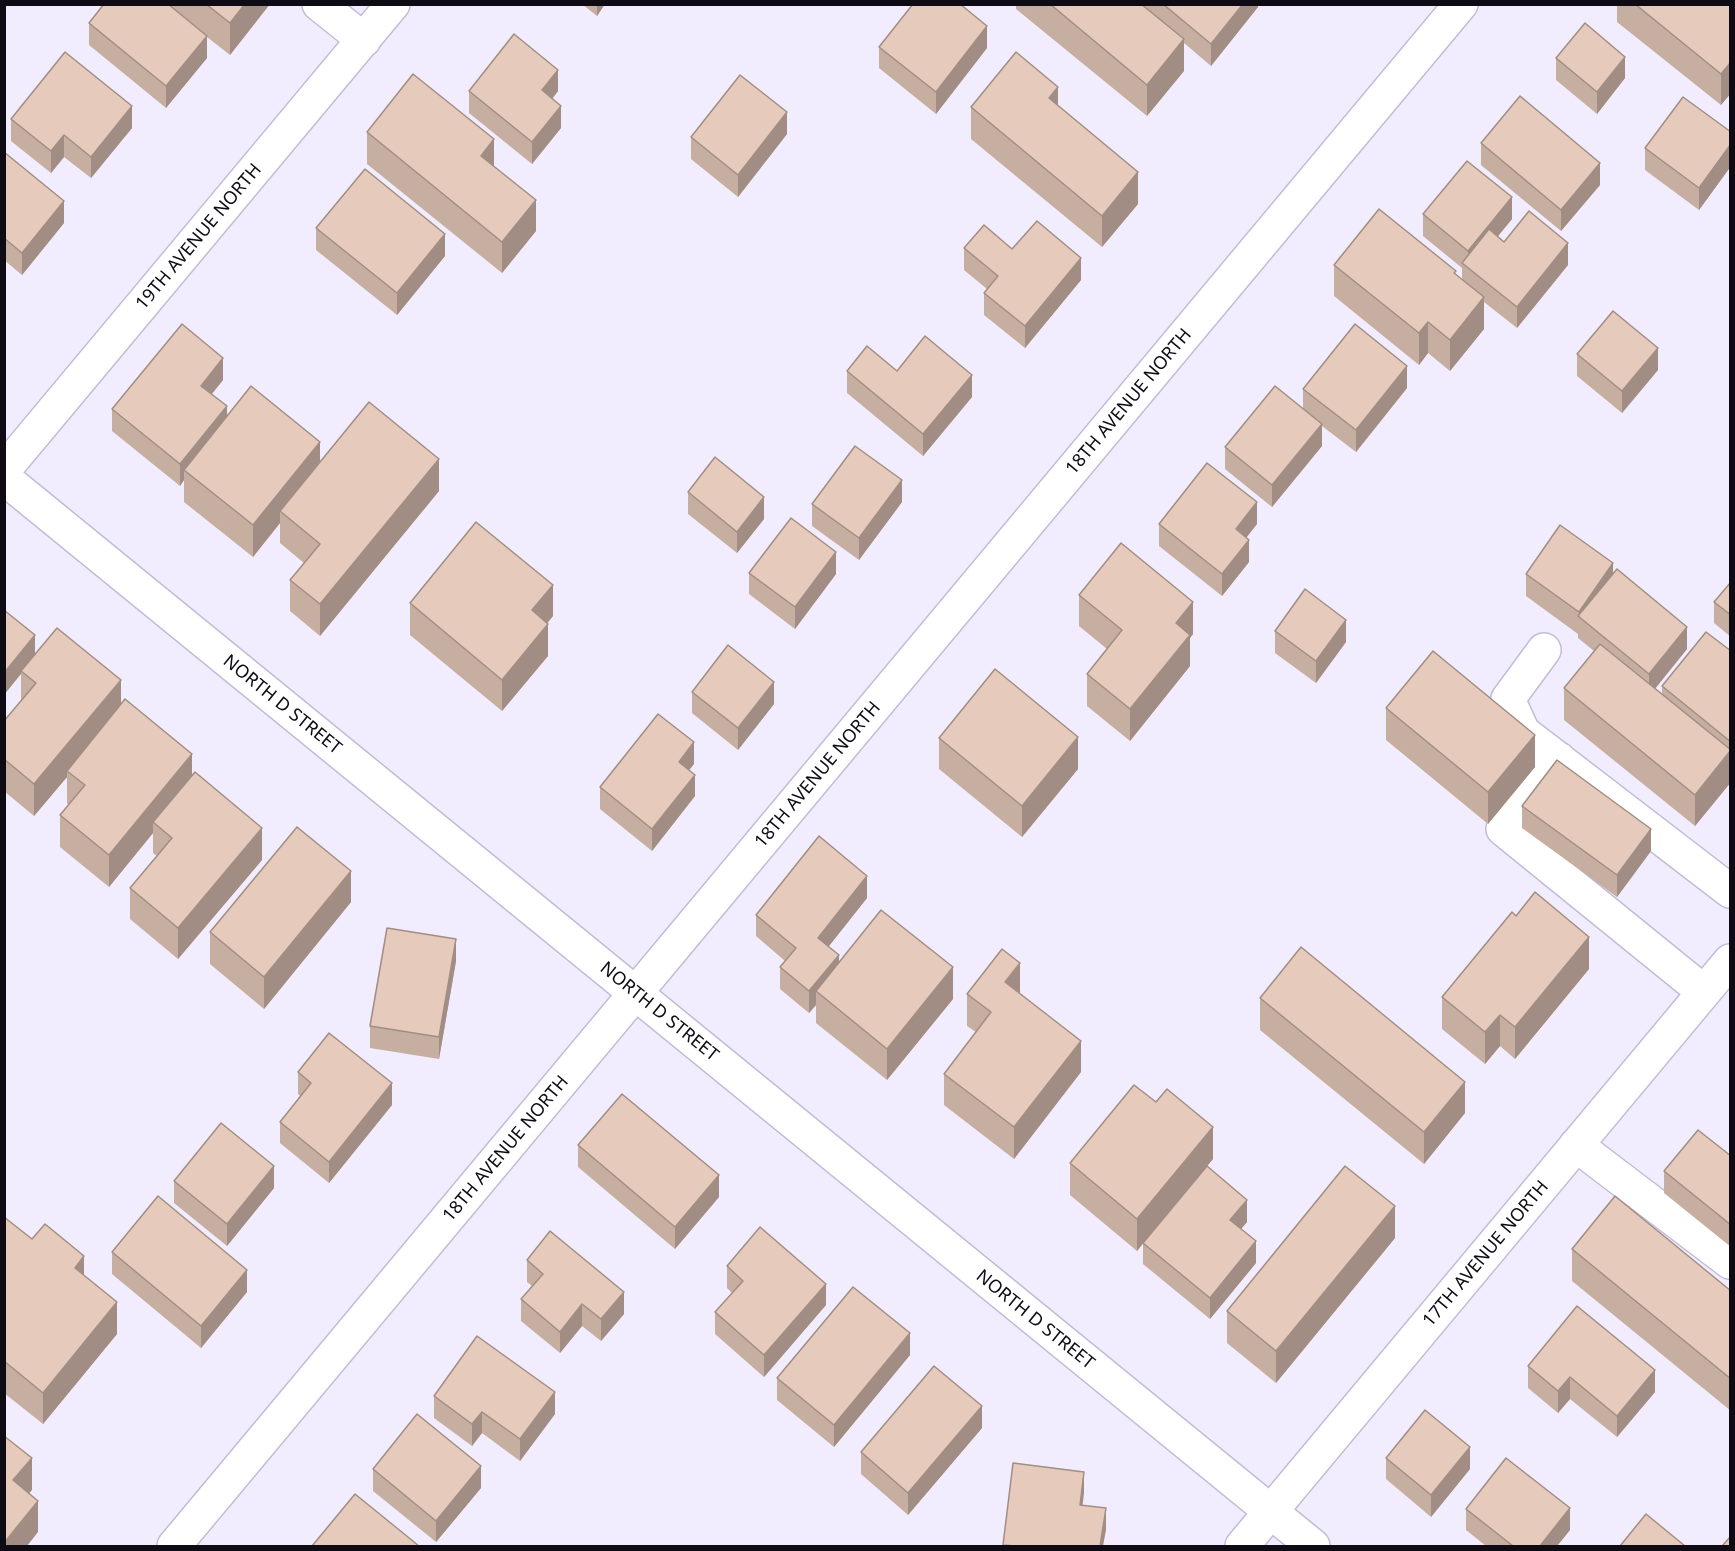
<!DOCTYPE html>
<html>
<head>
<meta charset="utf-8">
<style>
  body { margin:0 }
  #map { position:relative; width:1735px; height:1551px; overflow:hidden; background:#f2edfe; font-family:"Noto Sans",sans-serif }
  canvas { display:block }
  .frame { position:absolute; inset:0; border:6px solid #0e0b14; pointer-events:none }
</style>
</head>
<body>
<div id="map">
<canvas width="1735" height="1551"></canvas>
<div class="frame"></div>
</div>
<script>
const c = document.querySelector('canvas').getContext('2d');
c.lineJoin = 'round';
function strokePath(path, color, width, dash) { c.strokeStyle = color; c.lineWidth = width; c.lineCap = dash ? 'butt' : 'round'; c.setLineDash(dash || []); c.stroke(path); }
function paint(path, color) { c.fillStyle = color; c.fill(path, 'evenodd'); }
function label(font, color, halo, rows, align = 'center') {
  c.font = font + ' "Noto Sans",sans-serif'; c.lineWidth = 6; c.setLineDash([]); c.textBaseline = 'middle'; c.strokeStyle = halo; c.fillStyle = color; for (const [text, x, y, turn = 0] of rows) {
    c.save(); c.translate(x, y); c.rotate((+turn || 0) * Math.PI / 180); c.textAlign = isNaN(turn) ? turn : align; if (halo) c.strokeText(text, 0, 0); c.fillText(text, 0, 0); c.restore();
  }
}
const minor = new Path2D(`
  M319 4 364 40
  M4 470 393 4
  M4 478 1313 1546
  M1544 650 1508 699 1523 732 1730 891
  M1559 759 1503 829 1704 992
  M1576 1145 1730 1262
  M174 1546 1461 4
  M1242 1546 1730 961`);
strokePath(minor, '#c2bcd7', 36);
strokePath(minor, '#fff', 33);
paint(new Path2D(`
  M104 4H270L230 55 207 37V58L166 108 89 45V23Z
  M582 4H605L597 16Z
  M1016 4H1258V7L1211 66 1184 43V71L1147 116 1016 9Z
  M1617 4H1731V93L1721 105 1617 22Z
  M879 47 987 48 936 114 879 68Z
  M1556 58 1625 78 1597 114 1556 80Z
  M469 91H558L552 99 561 128 532 164 469 113Z
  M971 107 1138 204 1102 247 971 139Z
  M11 119 132 128 91 178 64 157 51 173 11 141Z
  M367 132 494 166 536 231 502 273 367 164Z
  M1731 132V166L1699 210 1645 170V148Z
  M787 134 738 197 691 159V137Z
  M1481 143 1600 185 1561 231 1481 165Z
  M4 152 64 223 22 275 4 260Z
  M1423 214 1512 219 1498 236 1504 242 1568 265 1517 328 1484 302V329L1450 371 1428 353 1419 365 1334 296V265L1456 274 1462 280V268L1423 236Z
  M316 228 445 256 397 315 316 250Z
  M964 248 1012 249 1081 280 1025 348 984 315V293L987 289 964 270Z
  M1577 354 1658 370 1622 413 1577 376Z
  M847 371 972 397 923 456 847 393Z
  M223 380 212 394 227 417 320 463 439 491 320 636 290 611V580L304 563 280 543V523L253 557 184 502V480L180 486 112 431V409Z
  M1407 388 1356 452 1322 426V446L1272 507 1225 469V447L1303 409V389Z
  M688 492 764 519 737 553 688 514Z
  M902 502 859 560 812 526V504Z
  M1159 524H1257L1246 537 1249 562 1222 596 1159 546Z
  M749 573 836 574 795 629 749 594Z
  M1526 574H1613L1687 649 1655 689 1662 694V686L1731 651V782L1695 826 1564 720V688L1594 651 1578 638V634L1526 596Z
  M1731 582V637L1714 623V602Z
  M1079 595 1193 634 1190 638V666L1130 741 1087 706V674L1107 649 1079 626Z
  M410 603 553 616 547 623 548 656 502 711 410 635Z
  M4 610 35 654 121 704 192 775 262 860 178 959 130 919V888L157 856 153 853V833L109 887 60 847V815L69 805 67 803V777L34 816 4 791V721L21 701V674Z
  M1275 631 1346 642 1316 683 1275 653Z
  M692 692 774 704 738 750 692 713Z
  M1386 708 1535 767 1488 824 1386 740Z
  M939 738 1078 769 1022 837 939 769Z
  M694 764 689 770 695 796 652 851 600 809V787Z
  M1522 806 1651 851 1617 897 1522 828Z
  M867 898 828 947 839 963 953 999 887 1080 816 1023V1005L809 1013 780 989V967L785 961 756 936V915Z
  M351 902 264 1009 210 964V932Z
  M1516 916 1589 969 1515 1059 1500 1046 1485 1064 1442 1029V997Z
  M456 961 439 1059 370 1048V1026Z
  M967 994H1020L1081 1072 1014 1159 944 1105V1074L976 1032 967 1026Z
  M1260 998 1465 1113 1424 1164 1260 1030Z
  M298 1072 392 1105 329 1183 280 1143V1122L300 1096 298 1094Z
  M578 1145 719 1197 675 1249 578 1167Z
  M1731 1156V1247L1664 1193V1171Z
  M1213 1159 1202 1172 1247 1222 1241 1229 1256 1263 1210 1319 1143 1264V1243L1137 1251 1070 1195V1163Z
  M174 1181 274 1188 227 1246 174 1203Z
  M4 1217 32 1239 117 1334 43 1424 4 1393Z
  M1395 1238 1276 1383 1227 1343V1311Z
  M1572 1249 1731 1291V1411L1572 1281Z
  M112 1252 247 1292 201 1348 112 1274Z
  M527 1260 624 1314 601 1341 582 1326 560 1353 521 1321V1299L532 1286 527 1282Z
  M727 1266 826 1305 764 1377 715 1334V1312L732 1293 727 1288Z
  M910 1355 834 1447 777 1400V1378Z
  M1528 1366 1655 1392 1617 1437 1570 1399 1558 1413 1528 1388Z
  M434 1396 555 1414 520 1461 482 1433 472 1446 434 1418Z
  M982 1428 908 1515 861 1474V1452Z
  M1386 1458 1470 1469 1431 1517 1386 1479Z
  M373 1469 481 1488 436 1542 373 1491Z
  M1466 1509 1570 1530 1557 1546H1486L1466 1530Z`), '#c6aea1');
paint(new Path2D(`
  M245 4H270L230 55V23Z
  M597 4H605L597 16Z
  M1243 4H1258V7L1211 66V44Z
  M987 26V48L936 114V92Z
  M207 36V58L166 108V86Z
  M1184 39V71L1147 116V85Z
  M1625 57V78L1597 114V92Z
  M1731 62V93L1721 105V74Z
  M558 70V91L542 112V90Z
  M1058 87V119L1049 98Z
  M132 106V128L91 178V157Z
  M561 106V128L532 164V142Z
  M787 112V134L738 197V175Z
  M64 135V157L51 173V151Z
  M494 139V171L481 156Z
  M1731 144V166L1699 210V188Z
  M1600 163V185L1561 231V210Z
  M1138 172V204L1102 247V216Z
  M1512 197V219L1471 269 1468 267V251Z
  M536 200V231L502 273V242Z
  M64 201V223L22 275V253Z
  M445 234V256L397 315V293Z
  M1568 243V265L1517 328V307Z
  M1081 258V280L1025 348V326Z
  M6 262V293L4 295V263Z
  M1484 297V329L1450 371V340Z
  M1428 322V353L1419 365V333Z
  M1658 348V370L1622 413V391Z
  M223 358V380L201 407V386Z
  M1407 366V388L1356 452V430Z
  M972 375V397L923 456V434Z
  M227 406V428L184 470V480L180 486V464Z
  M1322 424V446L1272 507V485Z
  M320 442V474L280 511V523L253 557V525Z
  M439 459V491L320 636V604Z
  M902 480V502L859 560V538Z
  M764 497V519L737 553V532Z
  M1257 502V524L1236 551V529Z
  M1249 540V562L1222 596V574Z
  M836 552V574L795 629V607Z
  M1613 563V585L1579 617V612Z
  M553 585V616L532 642V610Z
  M1193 602V634L1190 638V666L1130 741V709L1176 623Z
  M1346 620V642L1316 683V661Z
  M548 624V656L502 711V680Z
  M1687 627V649L1649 696V674Z
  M35 635V656L21 671V674L4 695V673Z
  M121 680V712L67 771V777L34 816V784Z
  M774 682V704L738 750V728Z
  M1535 735V767L1488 824V792Z
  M1078 737V769L1022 837V806Z
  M694 742V764L679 783V762Z
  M1731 751V782L1695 826V795Z
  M192 754V786L153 822V833L109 887V855Z
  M695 775V796L652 851V829Z
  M262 828V860L178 959V928Z
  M1651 829V851L1617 897V875Z
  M351 871V902L264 1009V977Z
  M867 876V898L818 960V938Z
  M1589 937V969L1515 1059V1027Z
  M456 939V961L439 1059V1037Z
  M839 955V977L816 991V1005L809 1013V991Z
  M1020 963V995L1005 982Z
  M953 967V999L887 1080V1049Z
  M1500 1015V1046L1485 1064V1032Z
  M1081 1041V1072L1014 1159V1127Z
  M1465 1082V1113L1424 1164V1132Z
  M392 1083V1105L329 1183V1162Z
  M1213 1127V1159L1137 1251V1219Z
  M274 1166V1188L227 1246V1224Z
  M719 1175V1197L675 1249V1227Z
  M1247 1200V1222L1230 1242V1220Z
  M1395 1206V1238L1276 1383V1351Z
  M1256 1241V1263L1210 1319V1298Z
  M84 1256V1288L75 1268Z
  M247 1270V1292L201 1348V1326Z
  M826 1284V1305L764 1377V1355Z
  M624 1292V1314L601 1341V1319Z
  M117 1302V1334L43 1424V1393Z
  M582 1304V1326L560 1353V1332Z
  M910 1333V1355L834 1447V1425Z
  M1655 1370V1392L1617 1437V1416Z
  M1570 1377V1399L1558 1413V1391Z
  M555 1392V1414L520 1461V1439Z
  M982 1406V1428L908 1515V1493Z
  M482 1412V1433L472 1446V1424Z
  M1470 1447V1469L1431 1517V1495Z
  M32 1458V1490L13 1512V1480Z
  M481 1466V1488L436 1542V1521Z
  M1084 1472V1493L1080 1527V1505Z
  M38 1501V1532L27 1546H4V1543Z
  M1106 1508V1530L1103 1546H1100Z
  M1570 1508V1530L1557 1546H1540Z`), '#a18d83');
const building = new Path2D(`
  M104 4H168L207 36 166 86 89 23Z
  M206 4H245L230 23Z
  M913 4H960L987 26 936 92 879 47Z
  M1050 4H1141L1184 39 1147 85Z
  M1163 4H1243L1211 44Z
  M1635 4H1731V62L1721 74Z
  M1585 23 1625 57 1597 92 1556 58Z
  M514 34 558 70 542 90 561 106 532 142 469 91Z
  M65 52 132 106 91 157 64 135 51 151 11 119Z
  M1016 52 1058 87 1049 98 1138 172 1102 216 971 107Z
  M413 74 494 139 481 156 536 200 502 242 367 132Z
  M740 75 787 112 738 175 691 137Z
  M1520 96 1600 163 1561 210 1481 143Z
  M1683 97 1731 132V144L1699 188 1645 148Z
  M4 152 64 201 22 253 4 238Z
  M1467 161 1512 197 1468 251 1423 214Z
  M365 169 445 234 397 293 316 228Z
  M1379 209 1456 271 1454 273 1484 297 1450 340 1428 322 1419 333 1334 265Z
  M1529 211 1568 243 1517 307 1462 263 1489 229 1504 242Z
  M1037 221 1081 258 1025 326 984 293 998 276 964 248 984 225 1012 249Z
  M1613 311 1658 348 1622 391 1577 354Z
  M182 324 223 358 201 386 227 406 180 464 112 409Z
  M1355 324 1407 366 1356 430 1303 389Z
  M925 336 972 375 923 434 847 371 867 346 897 371Z
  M251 386 320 442 253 525 184 470Z
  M1275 386 1322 424 1272 485 1225 447Z
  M369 402 439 459 320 604 290 580 320 544 280 511Z
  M855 446 902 480 859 538 812 504Z
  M715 457 764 497 737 532 688 492Z
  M1207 463 1257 502 1236 529 1249 540 1222 574 1159 524Z
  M791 518 836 552 795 607 749 573Z
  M476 522 553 585 532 610 548 624 502 680 410 603Z
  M1560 525 1613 563 1579 612 1526 574Z
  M1121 543 1193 602 1176 623 1190 635 1130 709 1087 674 1122 630 1079 595Z
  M1617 569 1687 627 1649 674 1578 616Z
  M1731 582V615L1714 602Z
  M1305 589 1346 620 1316 661 1275 631Z
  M4 610 35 635 4 673Z
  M57 628 121 680 34 784 4 759V721L36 683 21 671Z
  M1706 632 1731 651V742L1662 686Z
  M1600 644 1731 750 1695 795 1564 688Z
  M728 645 774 682 738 728 692 692Z
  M1433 651 1535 735 1488 792 1386 708Z
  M995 669 1078 737 1022 806 939 738Z
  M125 699 192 754 109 855 60 815 85 785 67 771Z
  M658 714 694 742 679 762 695 775 652 829 600 787Z
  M1557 760 1651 829 1617 875 1522 806Z
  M195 772 262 828 178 928 130 888 172 838 153 822Z
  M297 827 351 871 264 977 210 932Z
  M819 836 867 876 818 938 839 955 809 991 780 967 796 948 756 915Z
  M1535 892 1589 937 1515 1027 1500 1015 1485 1032 1442 997 1512 912 1516 916Z
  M881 910 953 967 887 1049 816 991Z
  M387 928 456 939 439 1037 370 1026Z
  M1301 947 1465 1082 1424 1132 1260 998Z
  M1002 949 1020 963 1005 982 1081 1041 1014 1127 944 1074 991 1012 967 994Z
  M329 1033 392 1083 329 1162 280 1122 311 1083 298 1072Z
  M1134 1085 1156 1102 1167 1089 1213 1127 1137 1219 1070 1163Z
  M622 1094 719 1175 675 1227 578 1145Z
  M221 1123 274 1166 227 1224 174 1181Z
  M1698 1130 1731 1156V1225L1664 1171Z
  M1207 1166 1247 1200 1230 1220 1256 1241 1210 1298 1143 1243Z
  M1345 1166 1395 1206 1276 1351 1227 1311Z
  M158 1196 247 1270 201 1326 112 1252Z
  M1615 1196 1731 1291V1379L1572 1249Z
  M4 1217 32 1239 45 1224 84 1256 75 1268 117 1302 43 1393 4 1361Z
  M760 1227 826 1284 764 1355 715 1312 743 1281 727 1266Z
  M550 1231 624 1292 601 1319 582 1304 560 1332 521 1299 543 1274 527 1260Z
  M853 1287 910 1333 834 1425 777 1378Z
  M1577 1306 1655 1370 1617 1416 1570 1377 1558 1391 1528 1366Z
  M477 1336 555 1392 520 1439 482 1412 472 1424 434 1396Z
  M934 1366 982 1406 908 1493 861 1452Z
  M1425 1410 1470 1447 1431 1495 1386 1458Z
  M417 1414 481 1466 436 1521 373 1469Z
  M4 1436 32 1458 13 1480 38 1501 4 1543Z
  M1506 1458 1570 1508 1540 1546H1513L1466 1509Z
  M1013 1463 1084 1472 1080 1505 1106 1508 1100 1546H1015L1003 1545Z
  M355 1494 419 1546H312Z
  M1646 1514 1685 1546H1620Z
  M1731 1536V1546H1722Z`);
paint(building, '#e6cabb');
strokePath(building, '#a18d83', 1.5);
label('18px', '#0e0b14', '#fff', [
  ["19TH AVENUE NORTH",199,237,-50],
  ["18TH AVENUE NORTH",1129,402,-50],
  ["NORTH D STREET",282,705,39],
  ["18TH AVENUE NORTH",818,775,-50],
  ["NORTH D STREET",659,1012,39],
  ["18TH AVENUE NORTH",506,1149,-50],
  ["17TH AVENUE NORTH",1486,1254,-50],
  ["NORTH D STREET",1035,1320,39]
]);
</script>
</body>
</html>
